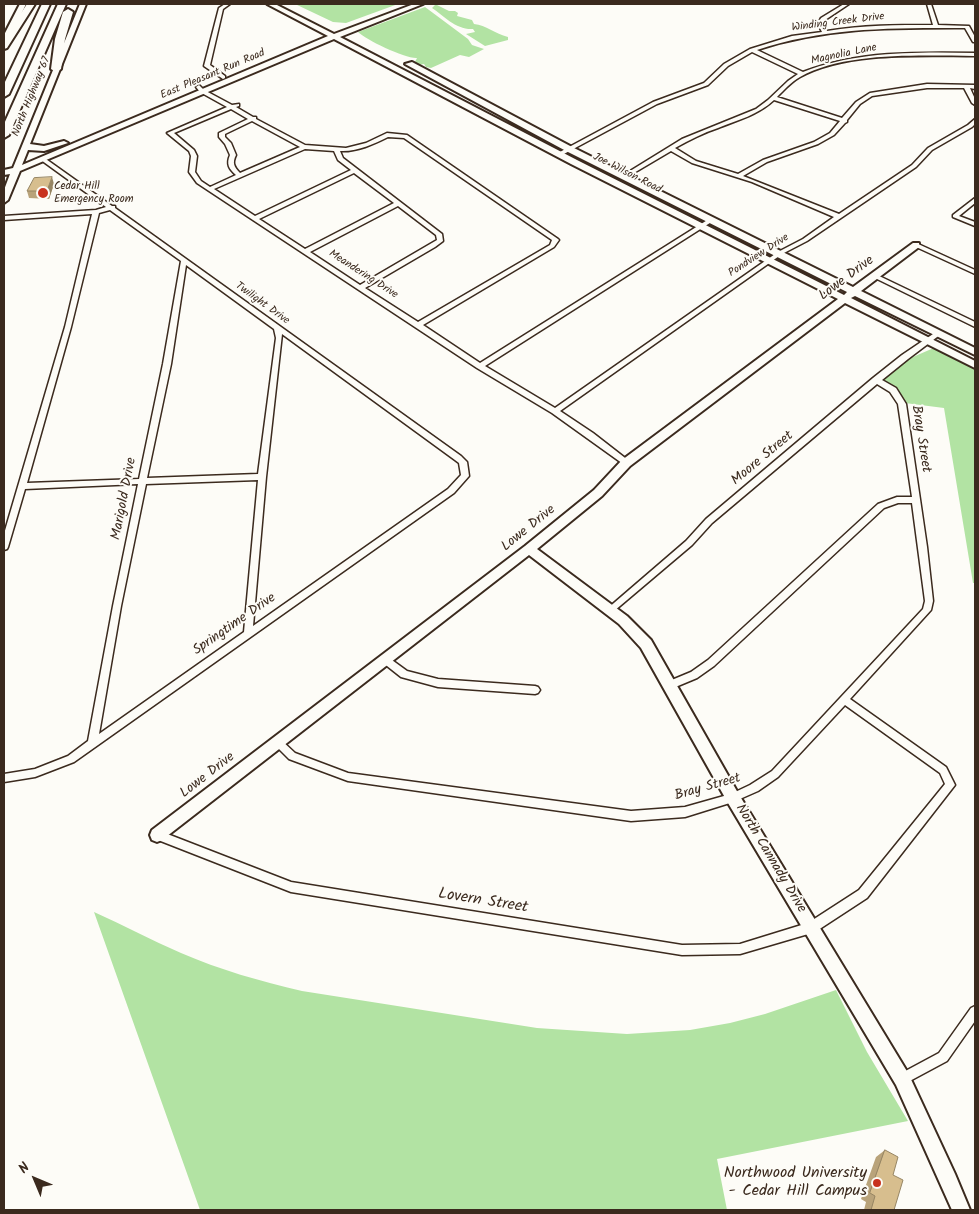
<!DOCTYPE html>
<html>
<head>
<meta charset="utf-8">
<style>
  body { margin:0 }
  #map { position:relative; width:979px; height:1214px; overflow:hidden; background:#fdfcf7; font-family:Kalam,sans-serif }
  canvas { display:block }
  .frame { position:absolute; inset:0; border:5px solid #3b2a1e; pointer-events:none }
  .north { position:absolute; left:10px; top:1154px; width:50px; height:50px; -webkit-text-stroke:4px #fdfcf7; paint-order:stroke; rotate:315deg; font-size:14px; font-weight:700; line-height:20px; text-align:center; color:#3b2a1e }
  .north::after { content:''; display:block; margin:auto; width:18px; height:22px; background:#3b2a1e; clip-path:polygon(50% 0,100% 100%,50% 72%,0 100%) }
</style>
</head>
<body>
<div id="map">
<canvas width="979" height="1214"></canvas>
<div class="frame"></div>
<div class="north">N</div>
</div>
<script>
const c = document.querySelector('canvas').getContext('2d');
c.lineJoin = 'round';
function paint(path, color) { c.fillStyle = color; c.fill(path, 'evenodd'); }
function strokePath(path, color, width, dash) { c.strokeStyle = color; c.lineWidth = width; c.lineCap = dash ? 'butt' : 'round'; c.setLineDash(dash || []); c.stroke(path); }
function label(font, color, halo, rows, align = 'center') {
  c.font = font + ' Kalam,sans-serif'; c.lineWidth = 4; c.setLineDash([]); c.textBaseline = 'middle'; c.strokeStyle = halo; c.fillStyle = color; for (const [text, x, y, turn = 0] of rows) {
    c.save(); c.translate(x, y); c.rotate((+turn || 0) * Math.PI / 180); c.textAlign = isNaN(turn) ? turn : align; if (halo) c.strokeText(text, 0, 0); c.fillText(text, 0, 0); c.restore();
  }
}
paint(new Path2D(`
  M295 4H398L346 23 333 22Z
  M435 4 449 11H455L458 13 457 16 472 20 474 24C486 25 495 34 508 37V40L485 46 466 34 475 32 473 29C456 30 444 16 432 8L435 5H429Z
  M425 7 468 39 472 45 484 49 469 57 460 55 431 68 426 67 424 64 418 65 415 62 417 58C406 59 366 40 358 32Z
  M936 347 975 367V583H973L944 408 905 403 882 379 906 360Z
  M94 912C123 925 151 940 181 953 220 970 260 981 302 991L537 1028 627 1034 690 1030 730 1023 765 1014 836 990 867 1052 908 1121 717 1159 727 1210H200Z`), '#b2e3a3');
const street = new Path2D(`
  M225 4H230L223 9 210 65 225 76V78L223 79 204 66 219 8Z
  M844 4H849L825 20 822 24 827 31C863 25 897 25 933 25L927 4H931L938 25 969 26 975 37V42H973L965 28C893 28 826 27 757 50L803 72C857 51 917 52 975 53V56C923 56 847 51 800 77 791 82 784 90 777 97L842 118 856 102 870 93 927 84 975 85V89L970 88 975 99V105L972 103 964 88H927L872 96 860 104 847 120V122L845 123 834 135 818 144 767 162 743 176 839 214 912 165 928 148 968 125 975 119V124L972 127 932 150 916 167 807 241 782 254 560 411 593 433 629 461 630 463 626 466 552 413 477 368 197 183 189 172 191 156 189 151 167 133 227 107 200 92 196 87 199 85 204 90 232 105 239 104V106L236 107 253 117H256V119L305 145 346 148 366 143 387 133 407 135 558 239 559 240 554 247 423 325 480 363 709 219H713V221L485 366 555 408 778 252 803 239 834 217 752 182 692 163 671 151 627 177 622 176 682 139 756 109 768 100 788 81 798 74 752 52 728 66 708 85 657 104 562 155H558V153L653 102 704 83 724 64 750 49 792 36 822 32 818 24 821 18ZM774 100 840 121 830 133 814 142 763 160 738 174 696 161 675 148C689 140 703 133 718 128 738 120 758 115 774 100ZM231 109 248 119 219 133V137L225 144 230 155C226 164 229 169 236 175L210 187 201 181 195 172 197 156 194 150 174 133ZM252 121 300 147 240 173C234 167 232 163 236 155L231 143 225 137V134ZM388 137 404 138 552 240 550 245 418 322 365 288 435 247 443 241 442 234 343 158 340 151C357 152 374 144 388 137ZM305 149 334 151 338 160 351 170 255 216 214 189ZM354 173 394 203 305 249 259 219ZM398 206 436 235 437 240 360 285 310 252Z
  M43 157 112 206H115V208L461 456 467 462 469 476 454 493 74 762 35 777 4 782V774L35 769 68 756 88 741 113 606 138 484 25 489 8 547 7 549 4 550V534L65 327 92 214 4 220V216L96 210 106 207 41 160 40 159ZM110 210 181 261 163 364 139 479 27 483 71 327 99 213ZM186 265 274 329 276 338 258 474 147 478 171 364ZM282 334 455 460 459 463 461 475 448 489 253 626 266 477ZM258 480 244 632 99 734 121 606 146 484Z
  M975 198V203L959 216 975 222V226L953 217V215Z
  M916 243 975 270V274L914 246 913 245Z
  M875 274 975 322V327L873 277 872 276Z
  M936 332H940L941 334 908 359 882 380 896 388 906 404 927 547 933 601 931 610 850 699 946 767 955 785 867 898 815 932 740 954 682 955 291 892 153 838 152 835 153 832 157 830 291 882 682 945 740 944 808 923 859 890 945 784 940 773 845 705 778 777 758 791 733 802 685 817 631 821 348 781 289 759 272 742 274 739 277 738 280 739 295 753 348 773 631 811 685 807 731 794 750 785 772 771 923 609 925 601 912 503H898L884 508 714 666 697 678 673 688 670 689 667 688 665 685 667 682 691 672 708 660 878 504 897 497H912L898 404 890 392 877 384 712 523 692 545 614 611H608L607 609 686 541 706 519 873 378 902 355Z
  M385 655 407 671 438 679 535 686 538 687 540 690 538 693 535 694 438 687 401 677 382 662 380 659 382 656Z
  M975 1006V1021L947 1061 906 1083 902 1085 898 1083 896 1079 898 1075 939 1053 971 1008Z`);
const secondary = new Path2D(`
  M20 4H26L8 42 4 44V35Z
  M80 4H86L30 144 44 146 64 141 68 143 44 151 28 150 22 165 328 36 267 4H275L334 34 414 4H423L340 37 577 160 844 295 847 292 566 151 405 64 412 62 572 147 853 287 913 243H919V247L861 291 975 348V355L855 296 851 298 975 361V368L845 303 630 466 602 496 537 549 627 616 651 640 738 793 908 1073 955 1174 970 1210H952L896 1085 728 803 641 648 619 624 529 555 162 840 157 842 152 840 150 835 152 830 525 546 594 490 622 460 838 299 571 164 334 39 20 171 8 200 4 203V190L10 174 4 175V170L13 168Z`);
const highway = new Path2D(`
  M27 4H35L7 48 4 49V39Z
  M42 4H50L9 94 4 97V84Z
  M58 4H66L9 135 4 138V124Z
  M68 9 73 12 65 39 61 69 56 72 51 69 55 39 63 12Z`);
strokePath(street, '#3b2a1e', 3);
strokePath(secondary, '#3b2a1e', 4);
strokePath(highway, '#3b2a1e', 4);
paint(street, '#fdfcf7');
paint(secondary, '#fdfcf7');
paint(highway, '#fdfcf7');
paint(new Path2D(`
  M54 184 49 199 29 198 27 191Z
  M885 1150 893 1175 894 1210H864L866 1202 861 1199 876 1157Z`), '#b9a37a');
paint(new Path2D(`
  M52 177 54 184 49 199 47 191Z`), '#968563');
const building = new Path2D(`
  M52 177 47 191H27L34 178Z
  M885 1150 898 1157 893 1175 903 1180 894 1210H871L875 1196 870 1193Z`);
paint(building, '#d7be8e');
strokePath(building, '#968563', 1);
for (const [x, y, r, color] of [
  [43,193,6,"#c8321e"],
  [877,1183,5,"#c8321e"]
]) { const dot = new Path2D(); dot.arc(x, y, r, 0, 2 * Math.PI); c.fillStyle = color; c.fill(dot); strokePath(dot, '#fdfcf7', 2); }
label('11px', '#3b2a1e', '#fdfcf7', [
  ["Winding Creek Drive",838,23,-7],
  ["Magnolia Lane",844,55,-12],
  ["East Pleasant Run Road",213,75,-23],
  ["North Highway 67",32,97,-68],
  ["Joe Wilson Road",627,174,27],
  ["Pondview Drive",759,256,-33],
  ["Meandering Drive",363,275,33],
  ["Twilight Drive",262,304,36]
]);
label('11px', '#3b2a1e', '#fdfcf7', [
  ["Cedar Hill",54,187],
  ["Emergency Room",54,200]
], 'left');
label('14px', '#3b2a1e', '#fdfcf7', [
  ["Lowe Drive",847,279,-37],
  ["Bray Street",920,439,81],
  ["Moore Street",763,459,-40],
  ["Marigold Drive",125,499,-79],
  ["Lowe Drive",529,529,-39],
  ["Springtime Drive",235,625,-35],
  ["Lowe Drive",208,776,-38],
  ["Bray Street",708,788,-16],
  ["North Cannady Drive",770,859,59]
]);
label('16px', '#3b2a1e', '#fdfcf7', [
  ["Lovern Street",483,902,9]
]);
label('16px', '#3b2a1e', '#fdfcf7', [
  ["Northwood University",867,1174],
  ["- Cedar Hill Campus",867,1192]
], 'right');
</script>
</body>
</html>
